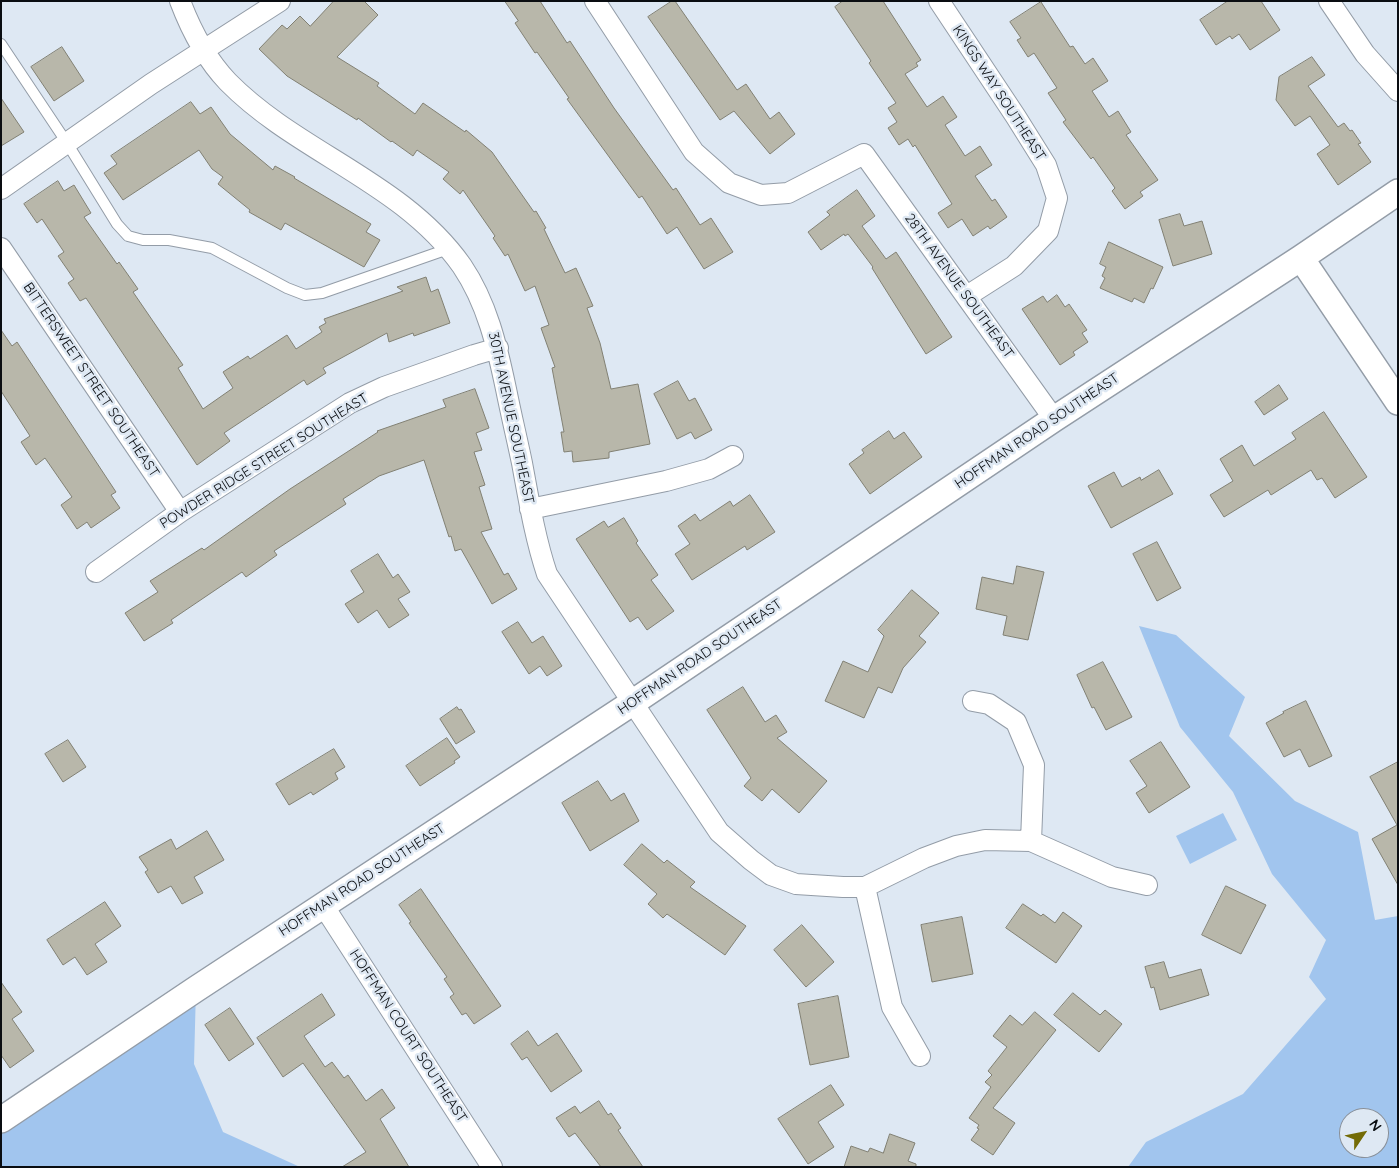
<!DOCTYPE html>
<html>
<head>
<meta charset="utf-8">
<style>
  body { margin:0 }
  #map { position:relative; width:1399px; height:1168px; overflow:hidden; background:#dee8f3; font-family:Quicksand,sans-serif }
  canvas { display:block }
  .frame { position:absolute; inset:0; border:2px solid #0a0d11; pointer-events:none }
  .north { position:absolute; left:1339px; top:1108px; width:50px; height:50px; box-sizing:border-box; background:#dee8f3; border:1px solid #899099; border-radius:50%; rotate:56deg; font-size:14px; font-weight:700; line-height:20px; text-align:center; color:#0a0d11 }
  .north::after { content:''; display:block; margin:auto; width:18px; height:22px; background:#736b06; clip-path:polygon(50% 0,100% 100%,50% 72%,0 100%) }
</style>
</head>
<body>
<div id="map">
<canvas width="1399" height="1168"></canvas>
<div class="frame"></div>
<div class="north">N</div>
</div>
<script>
const c = document.querySelector('canvas').getContext('2d');
c.lineJoin = 'round';
function paint(path, color) { c.fillStyle = color; c.fill(path, 'evenodd'); }
function strokePath(path, color, width, dash) { c.strokeStyle = color; c.lineWidth = width; c.lineCap = dash ? 'butt' : 'round'; c.setLineDash(dash || []); c.stroke(path); }
function label(font, color, halo, rows, align = 'center') {
  c.font = font + ' Quicksand,sans-serif'; c.lineWidth = 5; c.setLineDash([]); c.textBaseline = 'middle'; c.strokeStyle = halo; c.fillStyle = color; for (const [text, x, y, turn = 0] of rows) {
    c.save(); c.translate(x, y); c.rotate((+turn || 0) * Math.PI / 180); c.textAlign = isNaN(turn) ? turn : align; if (halo) c.strokeText(text, 0, 0); c.fillText(text, 0, 0); c.restore();
  }
}
paint(new Path2D(`
  M1139 626 1176 635 1245 697 1229 736 1295 801 1358 832 1375 920 1398 916V1167H1128L1146 1142 1243 1094 1326 999 1309 977 1326 940 1272 874 1233 792 1180 727ZM1349 1118H1379V1148H1349Z
  M1223 813 1237 840 1190 864 1176 836Z
  M196 989 194 1064 223 1132 300 1167H1V1120Z`), '#a1c5ee');
const building = new Path2D(`
  M334 1H364L378 15 337 57 379 83 377 86 415 114 423 103 465 132 466 130 492 152 534 212 536 211 546 228 544 229 565 273 576 268 589 297 593 306 587 308 600 343 611 389 638 384 650 444 609 452V458L573 462 572 451 564 452 561 432H564L552 368 555 367 541 328 549 325 535 286 525 291 508 254 505 256 493 238 495 236 463 190 460 194 443 179 449 172 417 150 413 156 392 141 391 142 358 118 357 120 287 76 259 49 282 25 287 29 300 16 310 26Z
  M505 1H540L567 43 570 41 614 108 673 190 676 188 700 225 711 218 733 252 704 269 677 227 667 234 642 196 639 198 567 99 569 98 537 52 535 53 515 23 518 21Z
  M672 1H675L737 90 746 84 770 119 779 112 795 134 770 154 734 111 720 120 648 17Z
  M843 1H883L921 60 916 63 918 66 905 74 927 107 943 96 957 117 945 125 965 156 980 146 992 165 975 176 992 201 995 199 1007 217 990 229 988 226 973 236 962 219 948 228 938 213 952 204 915 145 913 147 908 139 899 145 888 128 897 122 888 108 896 103 869 63 871 61 835 7Z
  M1228 1H1261L1280 30 1250 50 1239 34 1232 39 1230 36 1216 45 1200 20Z
  M1041 2 1070 47 1073 46 1085 64 1093 58 1108 81 1092 91 1109 117 1118 111 1131 132 1126 135 1158 180 1140 192 1143 196 1125 209 1112 191 1115 188 1093 157 1091 159 1063 122 1066 120 1048 93 1057 88 1034 53 1028 57 1017 40 1021 38 1010 22Z
  M62 47 84 81 54 101 31 67Z
  M1312 57 1325 75 1308 86 1338 127 1344 123 1350 131 1352 130 1361 143 1358 144 1371 162 1338 185 1317 154 1330 145 1310 116 1295 126 1276 100 1279 77Z
  M1 98 24 132 1 146Z
  M191 102 200 114 211 107 230 134 273 170 275 166 295 177 294 178 371 224 366 232 380 240 364 267 285 223 281 230 249 212 250 210 218 184 223 177 212 169 199 150 123 200 104 173 117 164 111 156Z
  M58 181 64 191 74 185 91 213 84 217 117 264 119 262 138 289 133 292 183 365 178 368 203 409 233 388 223 372 248 356 250 359 287 335 296 349 322 332 319 327 326 323 324 319 403 291 397 287 426 277 431 292 438 289 450 323 414 336 413 333 389 342 387 333 323 368 326 373 307 385 304 380 224 433 230 441 197 465 86 298 80 301 68 283 74 279 58 256 64 252 42 219 37 223 24 204Z
  M857 190 875 216 862 226 886 259 896 252 952 337 926 354 872 268 873 267 848 234 845 236 844 234 821 250 808 232 830 215 827 212Z
  M1180 214 1184 226 1202 221 1212 254 1173 266 1159 220Z
  M1109 242 1163 267 1153 289 1151 288 1144 303 1134 298 1132 302 1100 288 1105 278 1102 276 1106 267 1100 264Z
  M1057 295 1065 307 1069 304 1087 330 1082 333 1088 342 1073 352 1075 355 1060 365 1022 309 1043 296 1047 302Z
  M1 330 12 346 17 342 116 492 111 495 120 508 91 528 87 522 77 529 61 505 72 497 45 458 36 465 21 442 30 436 1 391Z
  M678 381 689 401 695 398 712 430 695 439 691 432 677 439 654 394Z
  M1279 385 1288 399 1264 415 1255 402Z
  M475 389 489 428 476 433 482 450 474 452 485 485 479 487 492 529 481 532 504 575 508 573 517 589 492 604 461 549 455 551 451 536 449 537 424 460 379 476 343 499 346 504 274 551 277 555 246 577 242 572 171 620 173 623 144 641 125 613 158 592 150 581 202 548 204 550 290 489 378 432 377 431 446 407 443 400Z
  M1324 412 1367 477 1335 498 1322 478 1317 480 1311 470 1271 495 1268 490 1224 517 1210 495 1233 481 1220 459 1242 445 1254 466 1296 439 1292 433Z
  M889 431 894 439 904 432 922 457 870 494 849 464 864 453 862 450Z
  M1159 470 1173 494 1111 528 1088 486 1114 472 1122 487 1140 477 1141 480Z
  M750 495 775 532 747 550 745 546 692 580 675 554 690 544 678 526 695 514 700 521 730 501 733 506Z
  M624 518 638 541 636 543 658 575 651 580 674 611 647 630 638 617 630 622 576 539 604 521 608 527Z
  M1157 542 1181 588 1157 601 1133 554Z
  M378 554 393 578 398 574 410 592 398 599 409 615 389 628 377 610 358 623 345 604 364 592 351 571Z
  M1017 566 1044 572 1028 640 1003 635 1007 616 976 609 982 577 1013 584Z
  M912 590 939 613 919 636 926 642 903 668 892 693 878 687 864 718 825 701 843 661 868 672 884 636 878 630Z
  M518 622 532 643 543 636 562 666 547 676 540 666 529 674 502 632Z
  M1103 662 1132 717 1106 730 1094 707 1092 708 1077 675Z
  M743 687 765 722 776 715 787 732 777 738 827 781 799 813 772 789 762 801 744 786 751 778 707 710Z
  M1306 701 1332 756 1309 767 1300 749 1284 757 1266 723 1284 713 1283 712Z
  M457 707 459 710 461 709 475 732 456 744 440 719Z
  M447 738 460 757 454 761 455 763 420 786 406 766Z
  M68 740 86 767 63 782 45 754Z
  M1161 742 1190 787 1149 813 1136 793 1147 786 1130 761Z
  M334 749 345 767 335 773 338 779 313 795 311 792 289 805 276 784Z
  M1398 762V885L1372 839 1397 825 1370 777Z
  M598 781 611 801 624 793 639 821 590 851 562 803Z
  M207 831 224 860 194 877 203 893 182 904 171 886 158 893 145 872 148 870 139 857 171 839 176 849Z
  M642 844 664 863 667 860 695 882 690 887 746 926 725 955 667 914 663 918 648 904 657 894 624 865Z
  M1226 886 1266 905 1241 954 1202 935Z
  M421 889 501 1006 474 1024 466 1013 462 1015 450 997 454 994 444 979 447 977 409 923 411 922 399 905Z
  M105 902 121 926 95 944 107 962 87 975 75 957 63 965 47 940Z
  M1023 904 1041 916 1043 914 1055 923 1063 912 1082 926 1056 963 1006 928Z
  M962 917 973 974 932 982 921 925Z
  M802 925 834 962 806 987 774 950Z
  M1164 962 1169 978 1201 969 1209 995 1160 1010 1154 987 1151 988 1145 967Z
  M1 982 22 1012 12 1019 34 1051 10 1068 1 1055Z
  M1073 993 1100 1015 1105 1010 1122 1024 1099 1052 1054 1015Z
  M322 994 335 1015 304 1036 325 1067 332 1062 344 1078 348 1075 366 1101 382 1089 395 1108 380 1119 409 1167H342L366 1152 303 1063 283 1077 257 1038Z
  M838 996 849 1057 810 1065 798 1004Z
  M230 1008 254 1044 229 1061 205 1025Z
  M1035 1012 1056 1030 993 1108 1015 1123 993 1155 971 1140 979 1129 977 1128 979 1125 969 1118 991 1087 985 1082 992 1075 988 1071 1007 1047 993 1036 1010 1015 1022 1025Z
  M528 1031 538 1046 557 1033 582 1071 551 1092 527 1057 522 1060 511 1044Z
  M831 1085 844 1105 818 1122 834 1147 808 1164 778 1119Z
  M599 1101 608 1115 611 1113 621 1128 618 1130 643 1167H601L575 1133 569 1137 556 1118 575 1106 580 1113Z
  M890 1134 915 1143 908 1161 916 1164V1167H844L851 1146 868 1152 870 1148 883 1153Z`);
paint(building, '#b8b7aa');
strokePath(building, '#818073', 1);
const service = new Path2D(`
  M1 44 67 143 117 224 128 236 143 240H169L212 248 287 288 305 295 322 293 448 249`);
const minor = new Path2D(`
  M180 1C191 30 206 59 228 82 298 153 403 182 462 266 487 303 497 346 506 389 511 414 517 439 522 463 529 501 535 538 547 574L719 832 751 860 771 875 796 884 843 887H865L924 858 956 846 985 840 1031 841 1112 877 1147 885
  M595 1 694 152 729 183 761 195 788 193 864 154 1054 419
  M939 1 1016 117 1046 165 1057 198 1048 231 1014 266 967 296
  M1329 1 1365 54 1398 91
  M1 189 151 84 280 1
  M1 248 180 512
  M530 509 666 481 709 469 733 456
  M96 572 180 512 350 403 384 387 474 355 498 348
  M973 701 989 704 1016 722 1034 765 1031 841
  M865 887 892 1007 920 1056
  M323 905 492 1167`);
const tertiary = new Path2D(`
  M1301 258 1398 402
  M1 1120 196 989 632 703 1054 419 1301 258 1398 192`);
strokePath(service, '#939ca7', 12);
strokePath(minor, '#939ca7', 22);
strokePath(tertiary, '#939ca7', 28);
strokePath(service, '#fff', 10);
strokePath(minor, '#fff', 20);
strokePath(tertiary, '#fff', 25);
label('14px', '#0a0d11', '#dee8f3', [
  ["KINGS WAY SOUTHEAST",999,93,57],
  ["28TH AVENUE SOUTHEAST",959,286,54],
  ["BITTERSWEET STREET SOUTHEAST",91,380,56],
  ["30TH AVENUE SOUTHEAST",511,418,78],
  ["HOFFMAN ROAD SOUTHEAST",1037,431,-34],
  ["POWDER RIDGE STREET SOUTHEAST",264,461,-32],
  ["HOFFMAN ROAD SOUTHEAST",700,657,-34],
  ["HOFFMAN ROAD SOUTHEAST",362,880,-33],
  ["HOFFMAN COURT SOUTHEAST",408,1036,57]
]);
</script>
</body>
</html>
